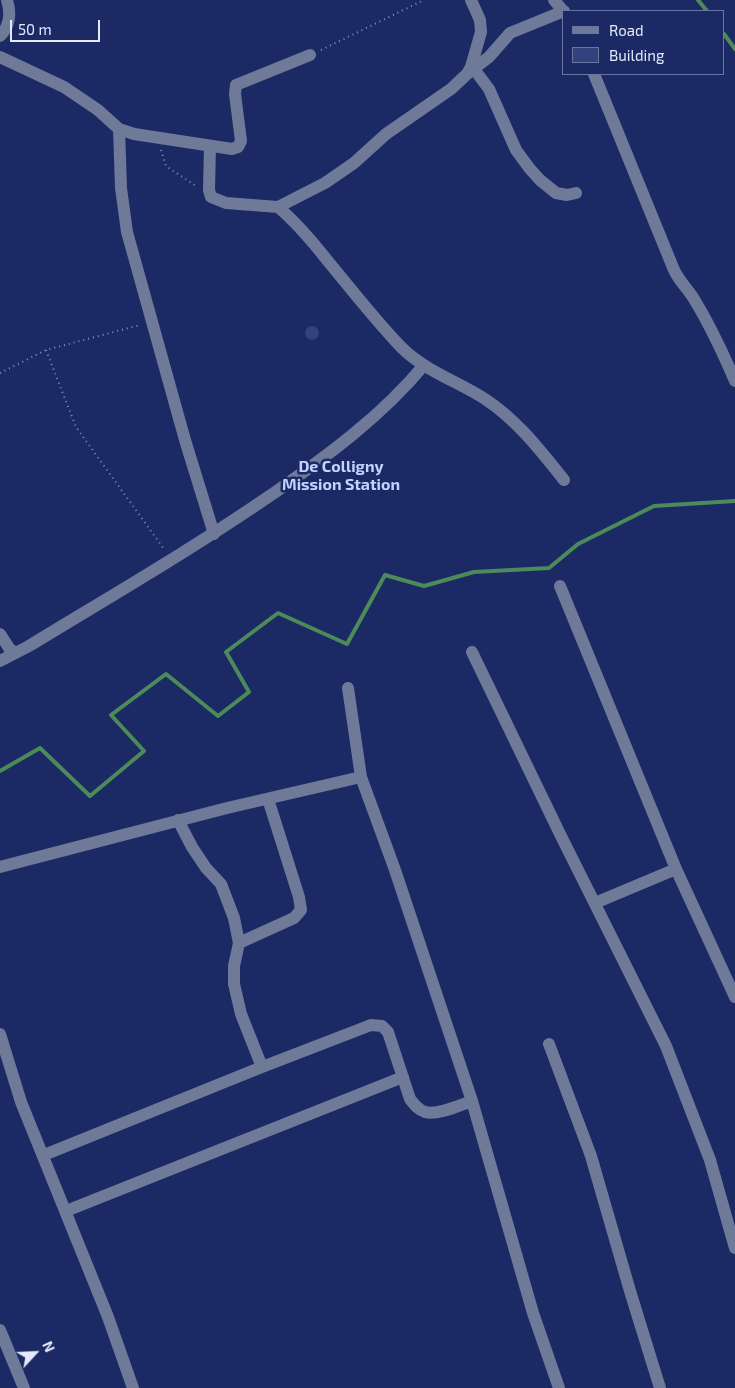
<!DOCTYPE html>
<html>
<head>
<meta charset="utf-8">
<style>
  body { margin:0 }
  #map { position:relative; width:735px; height:1388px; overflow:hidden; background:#1b2964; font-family:"Exo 2",sans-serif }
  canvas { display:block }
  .legend { position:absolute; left:562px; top:10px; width:162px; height:65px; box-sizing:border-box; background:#1b2964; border:1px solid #6b76a0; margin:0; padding:6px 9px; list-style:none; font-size:15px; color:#e4eaf9 }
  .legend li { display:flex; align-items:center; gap:10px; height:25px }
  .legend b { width:25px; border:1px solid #6b76a0 }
  .north { position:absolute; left:10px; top:1328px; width:50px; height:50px; -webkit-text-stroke:4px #1b2964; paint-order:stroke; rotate:65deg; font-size:14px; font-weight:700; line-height:20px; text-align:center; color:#e4eaf9 }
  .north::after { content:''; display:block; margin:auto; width:18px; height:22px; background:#e4eaf9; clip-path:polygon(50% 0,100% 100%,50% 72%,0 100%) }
  .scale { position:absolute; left:10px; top:20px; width:90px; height:22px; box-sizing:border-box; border:2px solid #e4eaf9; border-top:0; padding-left:6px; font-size:15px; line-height:18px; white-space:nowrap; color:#e4eaf9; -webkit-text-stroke:4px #1b2964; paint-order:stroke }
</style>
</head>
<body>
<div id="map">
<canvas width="735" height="1388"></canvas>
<ul class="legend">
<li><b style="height:6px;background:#6f7a98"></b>Road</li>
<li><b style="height:14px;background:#31427d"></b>Building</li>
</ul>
<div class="north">N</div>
<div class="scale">50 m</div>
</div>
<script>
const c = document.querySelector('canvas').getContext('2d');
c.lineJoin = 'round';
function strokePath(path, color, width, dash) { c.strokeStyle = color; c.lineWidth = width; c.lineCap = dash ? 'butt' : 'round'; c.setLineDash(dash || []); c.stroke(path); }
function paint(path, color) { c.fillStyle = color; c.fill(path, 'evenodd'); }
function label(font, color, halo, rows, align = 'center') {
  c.font = font + ' "Exo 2",sans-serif'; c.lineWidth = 5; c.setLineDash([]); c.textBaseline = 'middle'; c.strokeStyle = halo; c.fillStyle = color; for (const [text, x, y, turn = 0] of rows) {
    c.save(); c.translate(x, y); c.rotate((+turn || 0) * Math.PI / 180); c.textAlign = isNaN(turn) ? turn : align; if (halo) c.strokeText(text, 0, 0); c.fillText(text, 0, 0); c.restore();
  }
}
strokePath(new Path2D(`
  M698 0 707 11
  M724 34 735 49
  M0 771 40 748 90 796 144 751 111 715 166 674 218 716 249 692 226 652 278 613 347 644 385 575 424 586 474 572 549 568 578 544 654 506 735 501`), '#4c8b59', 4);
paint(new Path2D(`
  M305 333a7 7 0 1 1 14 0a7 7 0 1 1-14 0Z`), '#31427d');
strokePath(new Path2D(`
  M321 50 424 0
  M161 150 166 166 196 186
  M46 350 76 427 164 549
  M0 373 46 350 140 325`), '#8892b5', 2, [1, 4]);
strokePath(new Path2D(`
  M554 0 564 12
  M0 36C10 26 11 13 7 0
  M0 57 64 87 98 110 119 129 134 134 232 149 238 147 241 141 235 94 236 85 310 55
  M474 69 489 89 516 150 530 169 540 180 556 193 567 195 576 193
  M467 74 489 57 510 33 564 11
  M594 74 674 270C679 281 688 289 694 299 710 325 723 353 735 381
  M119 129 121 188 127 232 185 440 214 534
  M210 146 209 190 211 197 226 203 278 207 325 183 354 163 386 134 451 89 467 74 471 67 481 32 480 20 471 0
  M278 207C297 223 312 241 327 260 351 289 375 320 401 347 425 371 457 381 485 399 517 420 540 450 564 480
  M560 586 676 869 735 997
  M0 634 9 648 15 653
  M472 652 560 834 666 1046 710 1160 735 1248
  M0 661 29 646C111 596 194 548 274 493 327 456 382 416 424 365
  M348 688 361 777 395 870 472 1101 533 1313 559 1388
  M178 820 192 847 206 868 221 884 234 918 239 943 234 966V984L241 1014 262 1067
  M0 867 227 808 361 777
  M595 903 676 869
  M239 943 294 918 301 910 299 897 268 799
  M0 1034 21 1102 108 1317 133 1388
  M549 1044 591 1156 630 1291 660 1388
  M44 1155 262 1067 371 1025 382 1026 388 1032 410 1099C414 1104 418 1110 425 1112 437 1116 460 1105 472 1101
  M66 1211 403 1077
  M0 1330 24 1388`), '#6f7a98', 12);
label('bold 16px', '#c2d3ff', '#1b2964', [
  ["De Colligny",341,467],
  ["Mission Station",341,485]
]);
</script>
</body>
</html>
